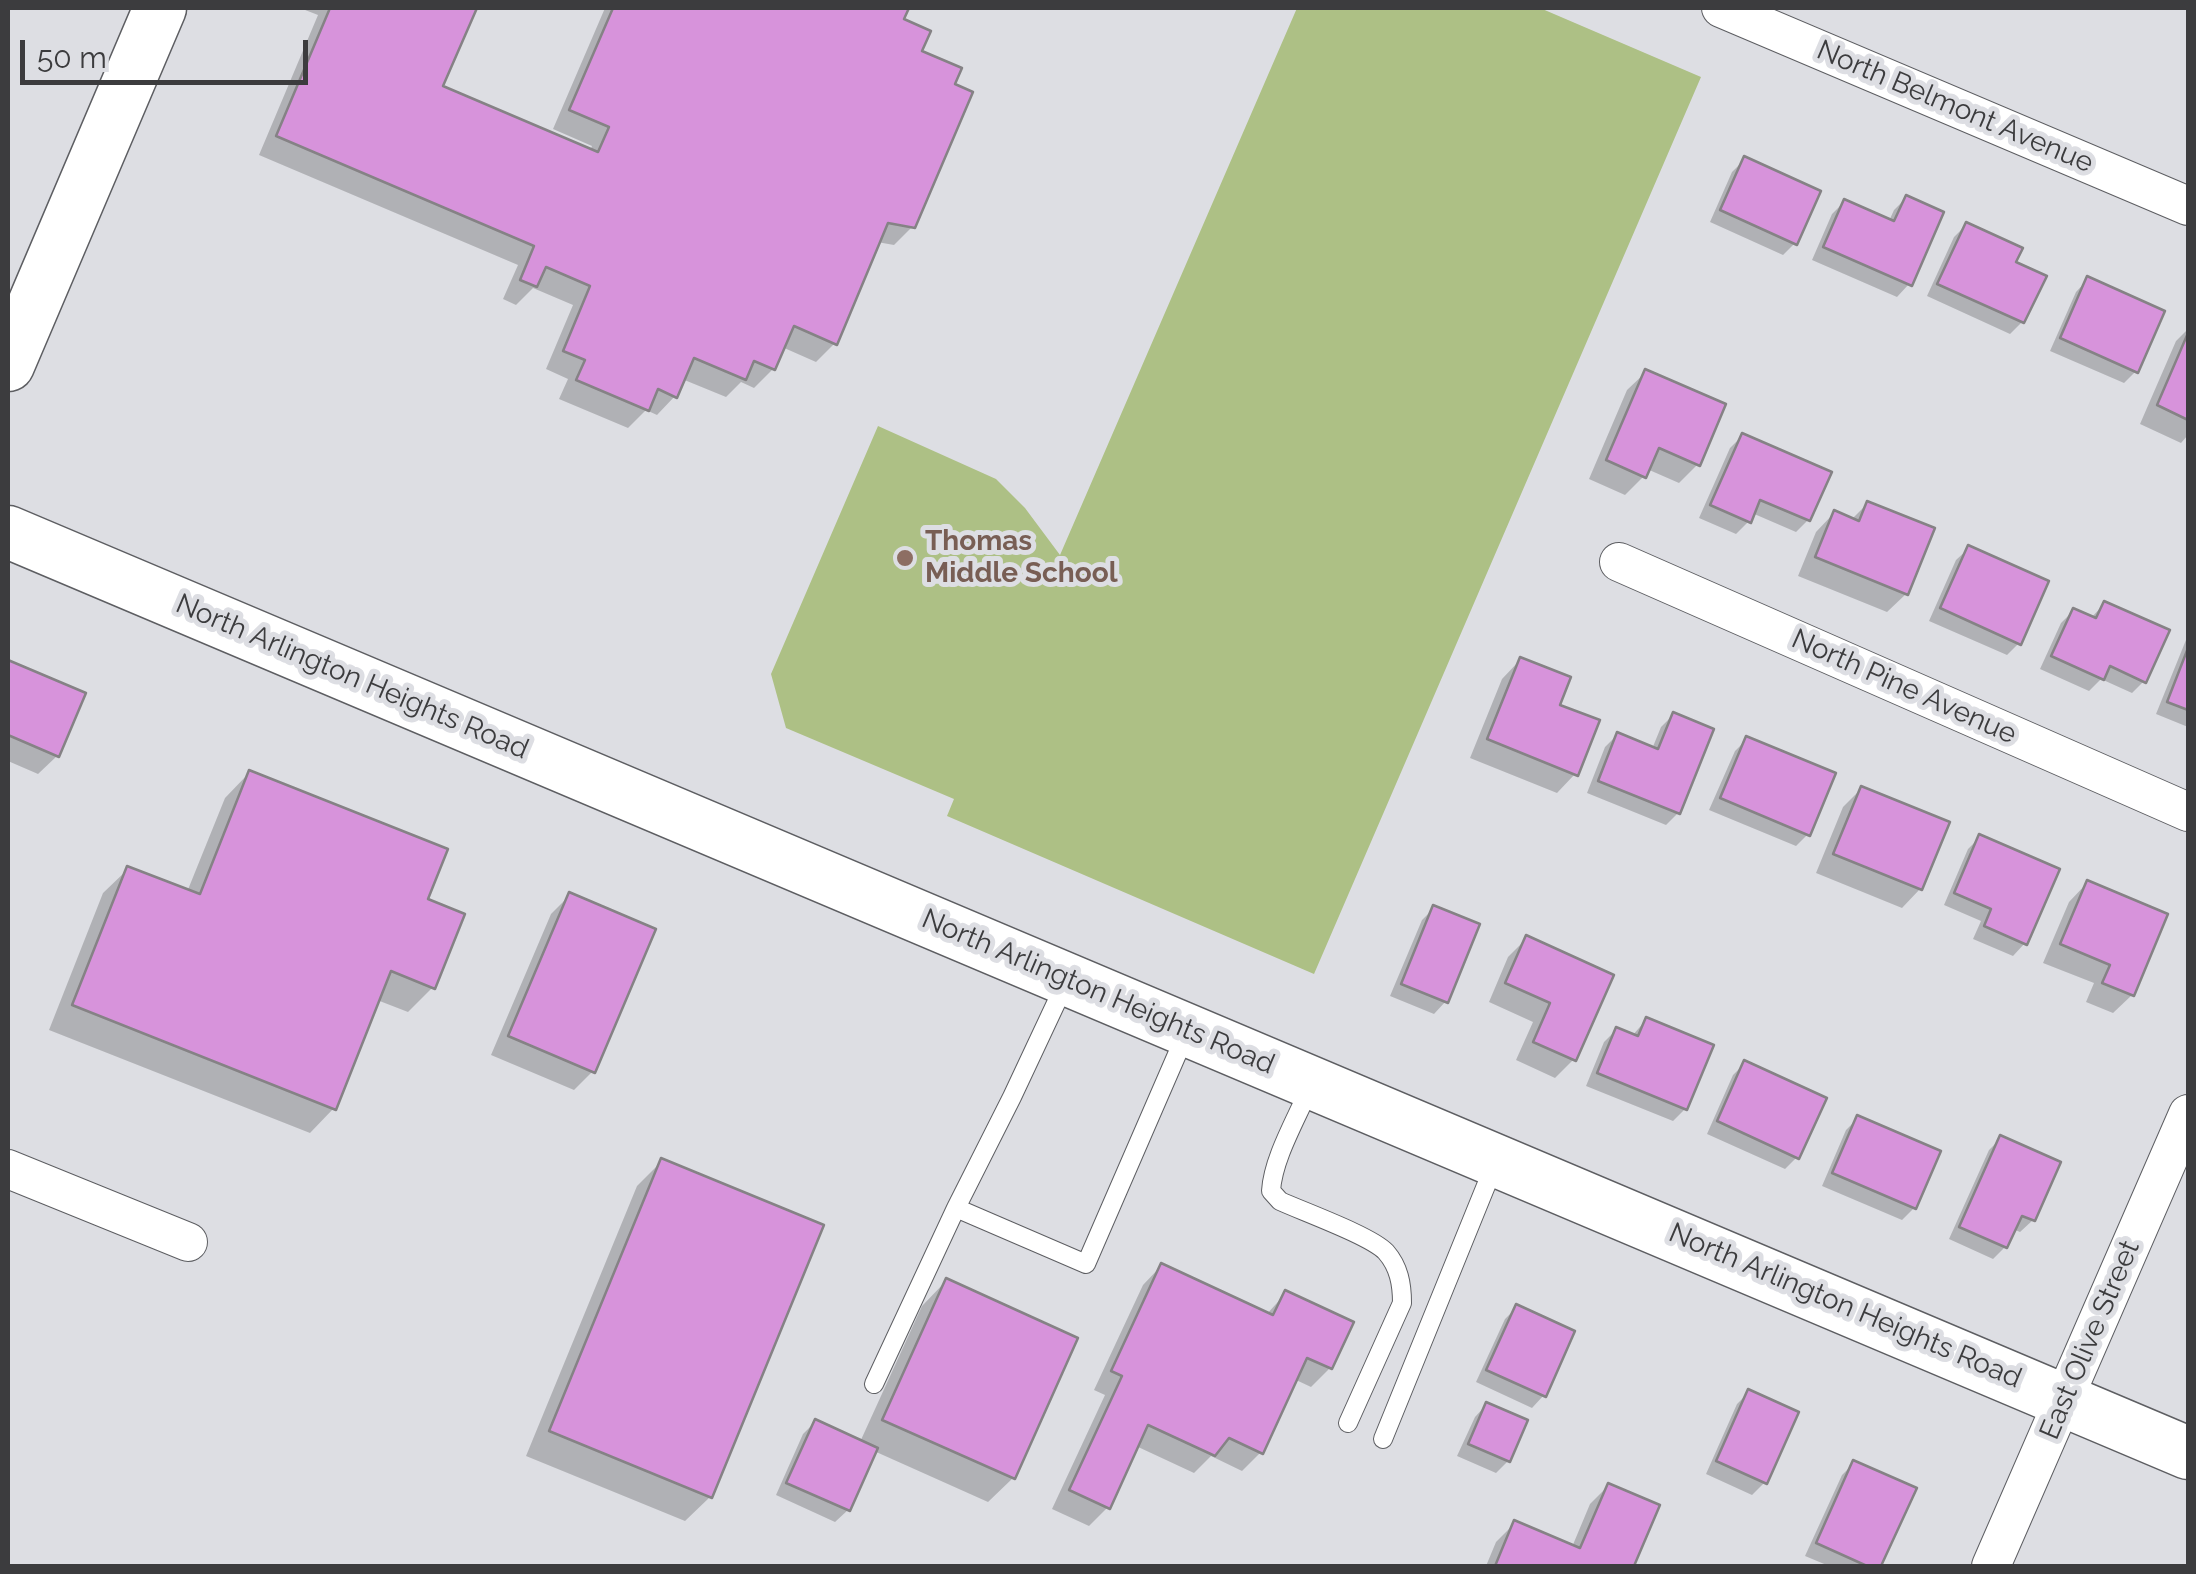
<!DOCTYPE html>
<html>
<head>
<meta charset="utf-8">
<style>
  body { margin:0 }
  #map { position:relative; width:2196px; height:1574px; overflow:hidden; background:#dddee3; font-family:Raleway,sans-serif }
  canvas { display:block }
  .frame { position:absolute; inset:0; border:10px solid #3c3c3e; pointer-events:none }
  .scale { position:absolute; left:20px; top:40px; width:288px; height:45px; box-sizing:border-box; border:5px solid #3c3c3e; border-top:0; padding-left:12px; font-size:30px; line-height:35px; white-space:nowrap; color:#3c3c3e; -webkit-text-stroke:8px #dddee3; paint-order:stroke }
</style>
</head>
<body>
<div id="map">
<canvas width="2196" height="1574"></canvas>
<div class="frame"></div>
<div class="scale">50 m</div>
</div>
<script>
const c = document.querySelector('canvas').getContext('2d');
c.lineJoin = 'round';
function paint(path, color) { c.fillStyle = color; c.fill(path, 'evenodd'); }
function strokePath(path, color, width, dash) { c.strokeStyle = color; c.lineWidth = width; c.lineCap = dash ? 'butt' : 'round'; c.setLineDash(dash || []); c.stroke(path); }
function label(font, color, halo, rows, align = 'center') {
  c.font = font + ' Raleway,sans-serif'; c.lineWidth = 10; c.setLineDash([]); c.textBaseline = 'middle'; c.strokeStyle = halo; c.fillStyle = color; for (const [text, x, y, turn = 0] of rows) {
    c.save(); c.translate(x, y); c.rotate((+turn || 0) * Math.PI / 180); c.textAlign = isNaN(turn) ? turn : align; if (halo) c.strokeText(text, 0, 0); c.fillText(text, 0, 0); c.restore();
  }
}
paint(new Path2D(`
  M1297 8H1540L1701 77 1314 974 947 816 954 799 786 728 771 674 878 426 996 479 1025 508 1060 555Z`), '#adc085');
paint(new Path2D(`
  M300 8H474L440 87 590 151 592 146 553 129 605 8H906L901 20 919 52 913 226 894 245 877 242 835 343 816 362 782 347 773 369 754 388 741 382 726 397 682 379 675 396 657 415 646 410 628 428 559 399 568 379 546 369 573 305 533 288 516 305 503 299 518 265 259 155 318 15Z
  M1745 159 1795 243 1783 255 1710 222 1732 172Z
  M1906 198 1909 284 1897 297 1812 260 1832 214 1844 202 1889 221 1894 210Z
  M1966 225 2013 264 2022 322 2010 334 1927 296 1954 237Z
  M2088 279 2136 371 2124 383 2050 351 2076 292Z
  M2188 329V435L2181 443 2140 424 2176 341Z
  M1646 372 1698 464 1679 483 1647 469 1644 476 1625 495 1589 479 1627 390Z
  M1742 436 1808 520 1796 532 1752 513 1748 522 1736 534 1699 518 1730 448Z
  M1867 504 1906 594 1887 612 1798 576 1816 532 1834 513 1851 520Z
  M1969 548 2019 643 2007 655 1929 621 1956 560Z
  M2104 604 2144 681 2132 693 2101 679 2089 691 2040 669 2061 623 2073 611 2091 618Z
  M2188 635V727L2156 714Z
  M1520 660 1557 706 1575 774 1557 793 1470 758 1502 679Z
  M8 663 83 694 57 756 38 774 8 761Z
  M1673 715 1678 813 1666 825 1587 793 1605 747 1617 735 1652 749 1661 727Z
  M1747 739 1808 834 1796 846 1709 810 1735 751Z
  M249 773 425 901 433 987 408 1012 377 1000 334 1108 310 1133 49 1030 103 893 128 869 187 892 225 798Z
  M1861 789 1920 889 1902 908 1816 873 1843 807Z
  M1980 837 2025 943 2013 956 1973 939 1981 921 1944 905 1968 849Z
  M2087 883 2132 995 2113 1013 2086 1002 2094 983 2043 963 2069 902Z
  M570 895 593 1071 574 1090 491 1055 551 914Z
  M1434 908 1446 1001 1434 1014 1390 996 1422 920Z
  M1527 938 1574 1059 1555 1078 1516 1060 1533 1022 1489 1002 1508 957Z
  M1646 1020 1685 1109 1673 1121 1586 1086 1604 1042 1616 1030 1632 1036Z
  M1745 1063 1797 1157 1785 1169 1707 1134 1733 1075Z
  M1858 1118 1914 1208 1902 1220 1822 1186 1846 1130Z
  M2001 1138 2033 1220 2020 1232 2013 1229 2005 1247 1993 1259 1949 1239 1989 1150Z
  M662 1161 710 1497 685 1521 526 1456 637 1186Z
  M1161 1266 1266 1315 1286 1293 1330 1368 1311 1387 1294 1379 1260 1453 1242 1471 1211 1456 1194 1473 1136 1446 1108 1507 1089 1526 1052 1509 1105 1395 1094 1390 1143 1285Z
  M946 1281 1013 1478 988 1502 874 1451 848 1510 835 1522 776 1495 803 1434 815 1422 860 1442 922 1306Z
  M1517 1307 1544 1395 1532 1408 1476 1382 1505 1319Z
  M1749 1392 1765 1482 1752 1495 1706 1474 1737 1404Z
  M1487 1404 1508 1461 1496 1473 1457 1456 1475 1417Z
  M1854 1463 1913 1489 1879 1566H1829L1805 1556 1842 1475Z
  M1608 1486 1657 1506 1632 1566H1486L1496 1542 1515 1523 1572 1547 1590 1504Z`), '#0003');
const building = new Path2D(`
  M330 8H477L443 86 598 152 609 127 569 110 613 8H909L904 19 931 31 922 51 962 68 955 84 973 92 915 228 888 223 837 345 794 326 775 370 754 361 746 380 694 358 677 398 658 389 649 411 576 380 585 360 563 351 590 286 546 267 537 287 520 280 534 246 276 136Z
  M1744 156 1821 191 1797 245 1720 210Z
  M1906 195 1944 212 1912 286 1823 247 1844 199 1894 221Z
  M1966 222 2023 248 2016 262 2047 276 2024 323 1937 284Z
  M2087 276 2165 311 2138 373 2060 338Z
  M2188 333V420L2157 405Z
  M1645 369 1726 404 1700 466 1659 448 1646 478 1606 460Z
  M1742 433 1832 472 1810 521 1760 500 1751 523 1710 505Z
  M1867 501 1935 528 1908 595 1815 557 1834 510 1859 521Z
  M1968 545 2049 581 2021 645 1940 608Z
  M2104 601 2170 630 2146 683 2110 666 2104 680 2051 656 2073 608 2096 618Z
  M2188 648V710L2167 702Z
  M1520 657 1571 677 1560 705 1600 720 1578 776 1487 739Z
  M8 660 86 693 59 757 8 735Z
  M1673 712 1714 729 1680 814 1598 781 1617 732 1658 749Z
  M1746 736 1836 773 1810 836 1720 798Z
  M249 770 448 849 428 899 465 914 435 989 391 971 336 1110 72 1005 127 866 200 894Z
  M1861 786 1950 822 1922 890 1833 854Z
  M1979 834 2060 869 2027 945 1984 926 1991 909 1954 893Z
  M2087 880 2168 914 2134 996 2102 983 2110 965 2060 944Z
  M569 892 656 929 595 1073 508 1036Z
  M1433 905 1480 924 1448 1003 1401 984Z
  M1526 935 1614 975 1576 1061 1533 1042 1550 1003 1505 983Z
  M1646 1017 1714 1045 1687 1110 1597 1073 1616 1027 1638 1036Z
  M1744 1060 1827 1098 1799 1159 1717 1121Z
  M1857 1115 1941 1151 1916 1209 1832 1173Z
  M2000 1135 2061 1162 2035 1221 2022 1216 2007 1248 1959 1227Z
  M661 1158 824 1225 712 1498 549 1431Z
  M1161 1263 1273 1315 1285 1290 1354 1322 1332 1369 1307 1358 1263 1454 1229 1438 1215 1456 1148 1425 1110 1509 1069 1490 1122 1376 1111 1371Z
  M946 1278 1078 1338 1015 1479 882 1420Z
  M1516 1304 1575 1331 1546 1397 1486 1370Z
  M1748 1389 1799 1412 1767 1484 1716 1461Z
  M1486 1402 1528 1420 1510 1462 1468 1444Z
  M815 1419 878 1448 850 1511 786 1483Z
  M1853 1460 1917 1488 1881 1566H1867L1816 1543Z
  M1608 1483 1660 1505 1634 1566H1495L1514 1520 1580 1548Z`);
paint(building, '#d793db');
strokePath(building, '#858285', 2.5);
const lane = new Path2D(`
  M1310 1087C1297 1118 1273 1158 1271 1191L1280 1201C1304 1212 1371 1236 1386 1252 1399 1267 1402 1284 1402 1303L1348 1423
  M956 1208 1086 1264 1185 1036
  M874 1384 956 1208 1012 1097 1065 984
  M1383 1439 1494 1166`);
const street = new Path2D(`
  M1721 8 2188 206
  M1619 562 2188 812
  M8 1169 188 1242
  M1991 1566 2188 1114`);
const secondary = new Path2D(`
  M8 365 160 8
  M8 532 2188 1453`);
strokePath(lane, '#5d5e62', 20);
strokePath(street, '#5d5e62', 40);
strokePath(secondary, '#5d5e62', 55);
strokePath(lane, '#fff', 18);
strokePath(street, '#fff', 38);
strokePath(secondary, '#fff', 52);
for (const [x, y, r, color] of [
  [905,558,10,"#8d6e63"]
]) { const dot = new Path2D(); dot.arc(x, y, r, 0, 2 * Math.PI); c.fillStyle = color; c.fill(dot); strokePath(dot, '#dddee3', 4); }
label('28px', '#3c3c3e', '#dddee3', [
  ["North Belmont Avenue",1955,107,23],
  ["North Arlington Heights Road",352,677,23],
  ["North Pine Avenue",1904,687,24],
  ["North Arlington Heights Road",1098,992,23],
  ["North Arlington Heights Road",1845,1306,23],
  ["East Olive Street",2090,1340,-67]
]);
label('bold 28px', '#785e54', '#dddee3', [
  ["Thomas",925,542],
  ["Middle School",925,574]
], 'left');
</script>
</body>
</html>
